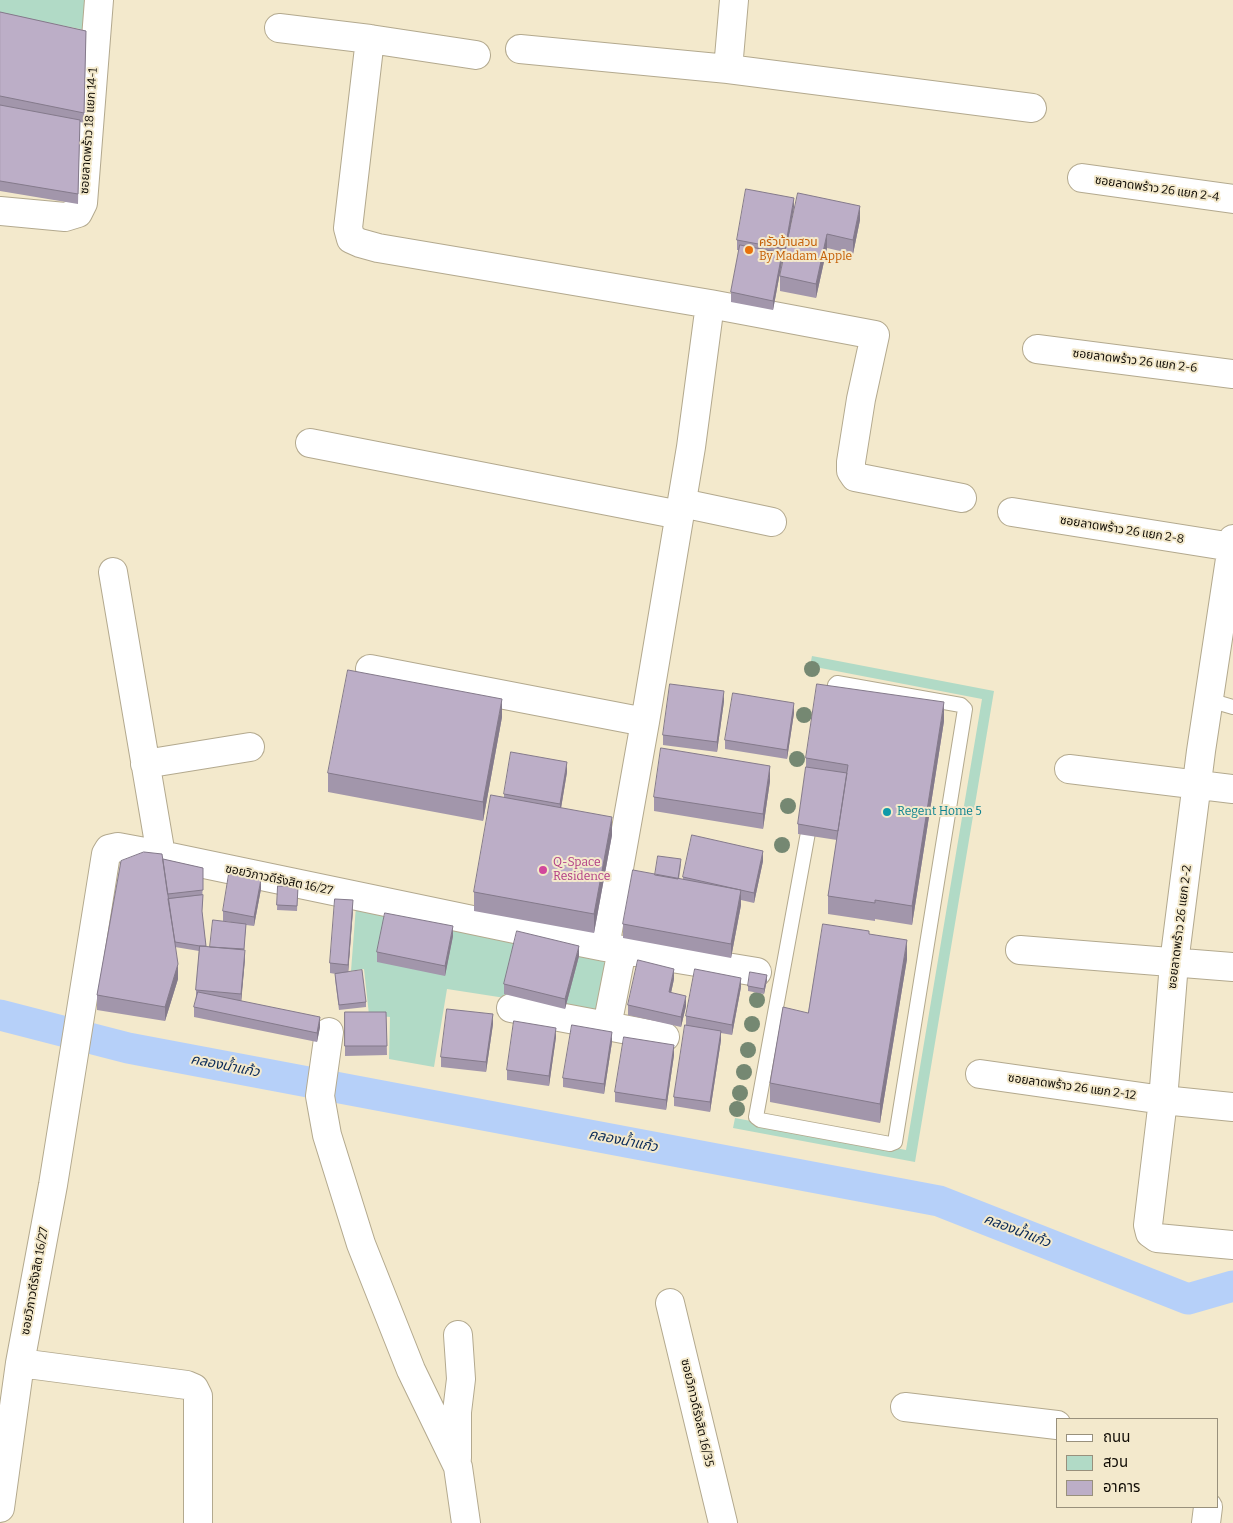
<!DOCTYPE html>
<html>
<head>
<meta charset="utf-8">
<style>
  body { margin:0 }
  #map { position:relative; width:1233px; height:1523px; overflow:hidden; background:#f3e9cc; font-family:Bitter,"Noto Sans Thai",serif }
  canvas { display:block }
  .legend { position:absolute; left:1056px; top:1418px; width:162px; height:90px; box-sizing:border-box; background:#f3e9cc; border:1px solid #98907c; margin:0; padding:6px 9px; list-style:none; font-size:15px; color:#0f0b04 }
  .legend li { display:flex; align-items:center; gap:10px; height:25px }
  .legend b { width:25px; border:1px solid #98907c }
</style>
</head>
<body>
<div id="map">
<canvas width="1233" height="1523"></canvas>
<ul class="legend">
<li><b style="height:6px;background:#fff"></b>ถนน</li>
<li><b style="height:14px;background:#b1dac6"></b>สวน</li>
<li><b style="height:14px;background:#bcaec7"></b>อาคาร</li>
</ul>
</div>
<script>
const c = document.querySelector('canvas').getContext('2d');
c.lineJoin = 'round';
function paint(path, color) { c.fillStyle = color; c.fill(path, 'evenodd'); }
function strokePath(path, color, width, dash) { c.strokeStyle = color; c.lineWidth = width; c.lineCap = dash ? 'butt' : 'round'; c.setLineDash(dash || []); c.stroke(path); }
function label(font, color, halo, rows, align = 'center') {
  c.font = font + ' Bitter,"Noto Sans Thai",serif'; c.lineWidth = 4; c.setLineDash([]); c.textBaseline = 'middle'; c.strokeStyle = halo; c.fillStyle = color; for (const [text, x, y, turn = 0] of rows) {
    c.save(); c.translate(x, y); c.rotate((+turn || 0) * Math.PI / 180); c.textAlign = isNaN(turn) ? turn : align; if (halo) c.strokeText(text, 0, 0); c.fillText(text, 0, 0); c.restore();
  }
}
paint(new Path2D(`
  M0 0H92L90 31 0 13Z
  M812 656 994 691 915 1162 733 1128 735 1118 906 1150 982 699 810 666Z
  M356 906 611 956 602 1013 447 989 434 1067 389 1059 390 1017 369 1015 364 969 351 971Z`), '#b1dac6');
strokePath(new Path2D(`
  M0 1015 128 1048 939 1201 1188 1299 1233 1286`), '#b6d0f9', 31);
const lane = new Path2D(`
  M837 683 961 705 965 709 895 1142 890 1144 760 1120 756 1117 835 685Z
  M1209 700 1233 707`);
const street = new Path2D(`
  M279 28 370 39 476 55
  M370 39 348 228 351 239 360 243 378 248 710 304 691 447 645 722 605 947
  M520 49 728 69 1032 108
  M728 69 734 0
  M1082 178 1233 199
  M0 211 65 217 78 213 83 203 99 0
  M710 304 875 335 861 399 851 462V471L855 477 962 498
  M1037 349 1233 374
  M310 443 680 515
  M682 503 772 522
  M1012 512 1232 547
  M1233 539 1201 751 1174 963 1163 1100 1148 1225 1150 1233 1157 1238 1233 1245
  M113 572 161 855
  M370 669 645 722
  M145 764 250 747
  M1069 769 1233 789
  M1020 950 1233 967
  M511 1008 607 1026 622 950
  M607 1026 665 1037
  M329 1032 320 1096 327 1135 361 1244 411 1370 458 1467 466 1523
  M980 1074 1163 1100 1233 1107
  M670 1303 723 1523
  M20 1363 187 1385 194 1388 198 1396V1523
  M905 1407 1057 1425
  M457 1458V1412L461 1379 458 1335
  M0 1508 20 1363 53 1185 106 854 109 849 118 847 161 855 520 930 605 947 757 972
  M1206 1523 1208 1507`);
strokePath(lane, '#b3a98e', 16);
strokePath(street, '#b3a98e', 30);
strokePath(lane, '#fff', 14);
strokePath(street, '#fff', 28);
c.fillStyle = '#758872';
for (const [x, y] of [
  [812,669],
  [804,715],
  [797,759],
  [788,806],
  [782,845],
  [757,1000],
  [752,1024],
  [748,1050],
  [744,1072],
  [740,1093],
  [737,1109]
]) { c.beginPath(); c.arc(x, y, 8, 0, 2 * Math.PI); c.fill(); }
paint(new Path2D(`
  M0 12 86 31 84 123 80 122 78 204 0 191Z
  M794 207 790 228 860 220 853 254 827 248 816 298 780 291V276L784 258H782V262L773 310 731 302V292L739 250H737V240Z
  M724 701 717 752 663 745V735Z
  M794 713 787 759 725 749V740Z
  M502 717 483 821 328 792V773Z
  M944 721 912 925 875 919V921L828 914V896L837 840 798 834V824L806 767V758Z
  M567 772 561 808 612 835 594 933 474 911V892L504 798V794Z
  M770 781 763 829 654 811V797Z
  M163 859 203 868 202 912 206 946 210 947 231 922 223 921V911L261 889 254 926 246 925 244 950 245 959 241 1001 320 1027 317 1042 194 1017V1007L196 1000V990L199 951 175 947 178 979 165 1021 97 1010V995Z
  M763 861 754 903 741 900V905L731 958 623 938V924L655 875 681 864 679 879 683 880V877Z
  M278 886 298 887 297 911 277 910Z
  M353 910 348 972 366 1002V1007L339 1010 335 979V974H336L330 973V963Z
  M869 934 907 959 880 1123 770 1102V1083L808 1013Z
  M453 936 445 976 377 962V952Z
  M579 956 565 1009 504 994V984Z
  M674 979 671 993 686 1006 681 1027 628 1015V1005Z
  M767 980 764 994 748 991V986Z
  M741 987 732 1035 721 1033V1040L710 1112 674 1106V1097L686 1025V1016Z
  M345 1012H386L387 1055 345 1056Z
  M493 1024 486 1072 441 1067V1057Z
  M556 1037 549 1086 507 1080V1070Z
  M612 1042 604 1094 563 1087V1078Z
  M674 1055 666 1110 615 1102V1092Z`), '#a296ab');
paint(new Path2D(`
  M794 198V207L785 258V249Z
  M860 206V220L853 254V240Z
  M827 234V248L816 298V284Z
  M782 253V262L773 310V301Z
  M724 691V701L717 752V742Z
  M502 699V717L483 821V802Z
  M944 702V721L912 925V906Z
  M794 703V713L787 759V750Z
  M567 762V772L560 814V804Z
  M770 766V781L763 829V814Z
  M612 817V835L594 933V914Z
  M763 851V861L754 903V893Z
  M261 879V889L254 926V917Z
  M741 890V905L731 958V944Z
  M353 900V910L348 975V965Z
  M453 926V936L445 976V966Z
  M907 940V959L880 1123V1104Z
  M579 946V956L565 1009V999Z
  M245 950V959L241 1004V994Z
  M178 964V979L165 1021V1007Z
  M674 969V979L669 1002V992Z
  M767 975V980L764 994V989Z
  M741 978V987L732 1035V1025Z
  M686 996V1006L681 1027V1017Z
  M493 1014V1024L486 1072V1062Z
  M320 1017V1027L317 1042V1033Z
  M556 1028V1037L549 1086V1076Z
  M721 1031V1040L710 1112V1102Z
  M612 1032V1042L604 1094V1084Z
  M674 1045V1055L666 1110V1100Z`), '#847a8b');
const building = new Path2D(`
  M0 12 86 31 84 113 0 96Z
  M0 105 80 120 78 194 0 181Z
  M746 189 794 198 785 249 737 240Z
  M798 193 860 206 853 240 827 234 816 284 780 276Z
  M740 245 782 253 773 301 731 292Z
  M348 670 502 699 483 802 328 773Z
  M670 684 724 691 717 742 663 735Z
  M817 684 944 702 912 906 875 900V903L828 896 848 765 806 758Z
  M733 693 794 703 787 750 725 740Z
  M661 748 770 766 763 814 654 797Z
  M511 752 567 762 560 804 504 794Z
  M806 767 847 773 838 831 798 824Z
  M491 795 612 817 594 914 474 892Z
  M692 835 763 851 754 893 683 877Z
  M144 852 162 854 178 964 165 1007 97 995 121 861Z
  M658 856 681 859 678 879 655 875Z
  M163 859 203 868V890L168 894Z
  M633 870 741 890 731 944 623 924Z
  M229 874 261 879 254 917 223 911Z
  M278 886 298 887 297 906 277 905Z
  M203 895 202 911 206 946H200L175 942 168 899Z
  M335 899 353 900 348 965 330 963Z
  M385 913 453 926 445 966 377 952Z
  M213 920 246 924 244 949 210 947Z
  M823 924 869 931V934L907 940 880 1104 770 1083 783 1007 808 1013Z
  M517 931 579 946 565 999 504 984Z
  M200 946 245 950 241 994 196 990Z
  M638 960 674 969 669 992 686 996 681 1017 628 1005Z
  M695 969 741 978 732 1025 686 1016Z
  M362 970 366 1002 339 1005 335 974Z
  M750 972 767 975 764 989 748 986Z
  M198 992 320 1017 317 1033 194 1007Z
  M447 1009 493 1014 486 1062 441 1057Z
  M345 1012H386L387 1046H345Z
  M514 1021 556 1028 549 1076 507 1070Z
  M572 1025 612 1032 604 1084 563 1078Z
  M685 1025 721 1031 710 1102 674 1097Z
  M624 1037 674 1045 666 1100 615 1092Z`);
paint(building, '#bcaec7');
strokePath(building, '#847a8b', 1);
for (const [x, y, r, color] of [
  [749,250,5,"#e8710a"],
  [887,812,5,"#0f9aa8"],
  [543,870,5,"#d1479c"]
]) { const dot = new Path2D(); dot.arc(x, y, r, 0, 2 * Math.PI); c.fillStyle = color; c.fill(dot); strokePath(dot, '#f3e9cc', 2); }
label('12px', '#0f0b04', '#f3e9cc', [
  ["ซอยลาดพร้าว 18 แยก 14-1",89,131,-86],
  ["ซอยลาดพร้าว 26 แยก 2-4",1157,189,8],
  ["ซอยลาดพร้าว 26 แยก 2-6",1135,361,7],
  ["ซอยลาดพร้าว 26 แยก 2-8",1122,530,9],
  ["ซอยวิภาวดีรังสิต 16/27",279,880,12],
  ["ซอยลาดพร้าว 26 แยก 2-2",1180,927,-83],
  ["ซอยลาดพร้าว 26 แยก 2-12",1072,1087,8],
  ["ซอยวิภาวดีรังสิต 16/27",35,1281,-80],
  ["ซอยวิภาวดีรังสิต 16/35",697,1413,77]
]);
label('12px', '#c56008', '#f3e9cc', [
  ["ครัวบ้านสวน",759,243],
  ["By Madam Apple",759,257]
], 'left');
label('12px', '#0d838f', '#f3e9cc', [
  ["Regent Home 5",897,812]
], 'left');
label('12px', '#b23c85', '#f3e9cc', [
  ["Q-Space",553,863],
  ["Residence",553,877]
], 'left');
label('italic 14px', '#072857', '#f3e9cc', [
  ["คลองน้ำแก้ว",225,1066,11],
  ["คลองน้ำแก้ว",623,1141,11],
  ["คลองน้ำแก้ว",1017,1231,21]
]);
</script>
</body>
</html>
